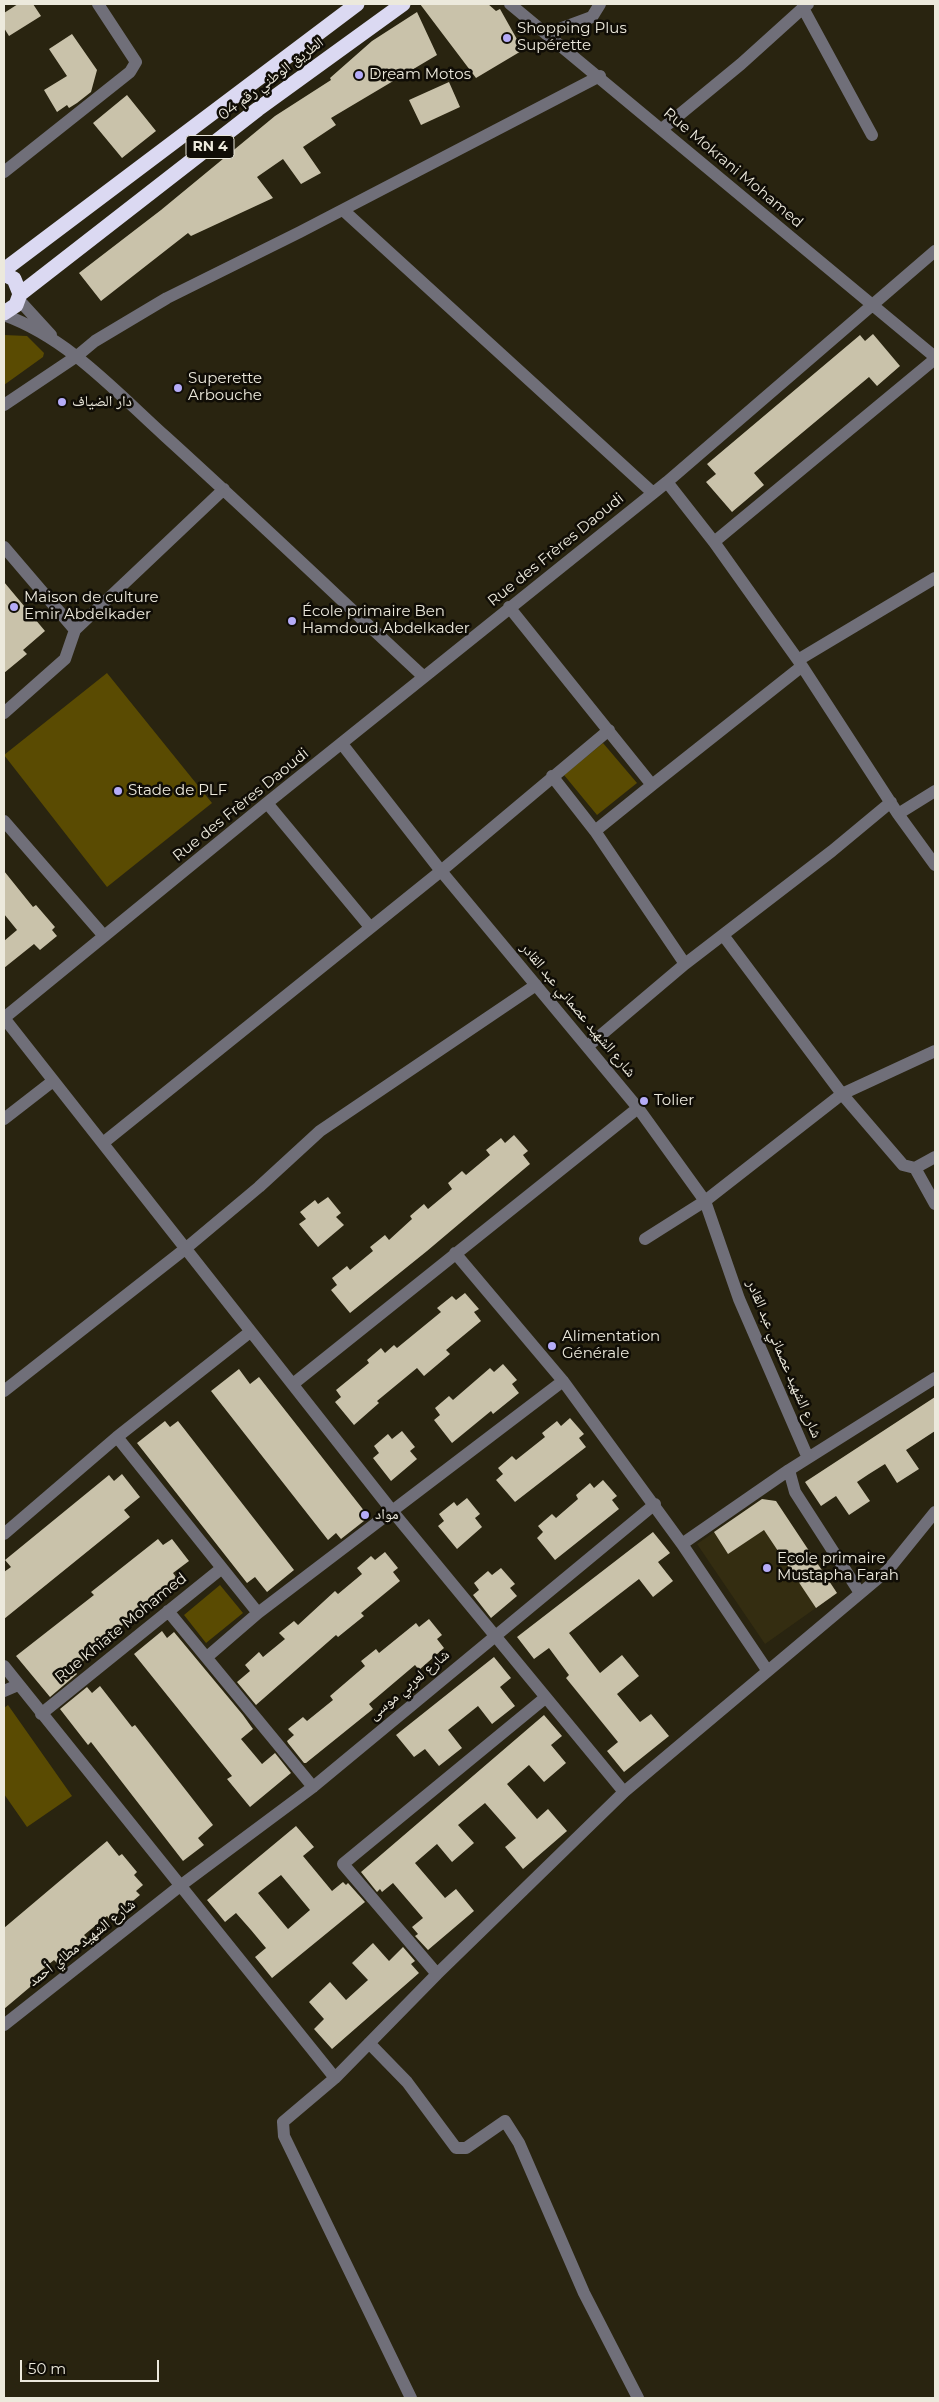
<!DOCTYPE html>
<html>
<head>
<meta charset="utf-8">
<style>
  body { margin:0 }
  #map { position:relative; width:939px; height:2402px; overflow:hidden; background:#292410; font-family:Montserrat,sans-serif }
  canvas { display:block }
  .frame { position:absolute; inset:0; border:5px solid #ece9dc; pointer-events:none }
  .scale { position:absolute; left:20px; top:2360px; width:139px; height:22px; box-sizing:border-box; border:2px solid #ece9dc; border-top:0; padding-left:6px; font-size:15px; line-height:18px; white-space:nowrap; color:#ece9dc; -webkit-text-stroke:4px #100d06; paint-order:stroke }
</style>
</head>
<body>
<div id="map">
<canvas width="939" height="2402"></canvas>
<div class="frame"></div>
<div class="scale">50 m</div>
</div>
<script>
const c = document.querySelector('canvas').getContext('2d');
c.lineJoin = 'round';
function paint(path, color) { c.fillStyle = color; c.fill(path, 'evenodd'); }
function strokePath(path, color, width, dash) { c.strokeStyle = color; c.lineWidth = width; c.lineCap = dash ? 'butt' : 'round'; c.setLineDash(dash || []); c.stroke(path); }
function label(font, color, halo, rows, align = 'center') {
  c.font = font + ' Montserrat,"Noto Naskh Arabic",sans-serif'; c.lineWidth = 5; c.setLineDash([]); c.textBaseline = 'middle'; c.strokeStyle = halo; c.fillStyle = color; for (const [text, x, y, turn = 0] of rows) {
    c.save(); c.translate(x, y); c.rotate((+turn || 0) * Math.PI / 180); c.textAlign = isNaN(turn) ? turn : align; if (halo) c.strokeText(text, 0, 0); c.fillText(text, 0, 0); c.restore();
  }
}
paint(new Path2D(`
  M762 1499 776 1501 837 1593 765 1644 697 1544Z`), '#342d11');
paint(new Path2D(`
  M4 335 27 336 44 353 43 357 4 385Z
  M107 673 212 803 107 887 4 755Z
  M603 743 637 783 597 815 564 775Z
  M220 1585 243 1613 206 1643 184 1615Z
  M8 1705 72 1796 27 1827 4 1794V1708Z`), '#5a4b02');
paint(new Path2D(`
  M18 4H33L41 16 9 36 4 28V13Z
  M420 4H488L496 11 500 9 523 50 476 78Z
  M417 12 437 55 331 118 336 125 303 147 321 173 301 184 283 159 257 177 273 198 191 236 188 233 101 301 79 273 161 210 275 116 331 80 330 78 372 41Z
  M72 34 97 70 91 92 77 103 69 108 67 105 57 112 44 90 67 76 49 49Z
  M449 82 460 107 421 125 409 100Z
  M127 95 156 131 122 158 93 123Z
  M873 334 900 366 877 386 869 377 754 473 764 485 732 512 706 482 716 474 707 464 860 335 865 341Z
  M4 582 45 631 23 650 27 654 4 673Z
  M4 871 33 907 36 905 55 927 52 930 57 936 40 950 34 944 4 968V941L17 930 4 914Z
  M514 1135 528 1151 523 1155 530 1164 427 1251 350 1313 331 1290 337 1285 332 1278 347 1266 350 1270 373 1251 370 1247 385 1235 389 1240 412 1219 410 1216 424 1204 428 1209 452 1189 448 1183 462 1171 466 1175 490 1155 486 1150 501 1138 505 1143Z
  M328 1197 341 1213 336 1217 344 1225 318 1247 299 1224 306 1219 300 1212 315 1200 318 1204Z
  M465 1293 479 1309 474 1312 481 1321 446 1350 450 1354 424 1376 417 1368 377 1401 379 1403 354 1425 335 1402 341 1397 336 1390 369 1363 367 1360 381 1348 385 1353 394 1345 397 1348 441 1312 437 1308 452 1296 456 1300Z
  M503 1364 517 1380 512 1384 519 1393 493 1414 491 1411 452 1443 434 1420 440 1415 435 1408 449 1396 453 1400 490 1368 494 1372Z
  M239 1369 250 1384 259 1377 369 1517 341 1539 336 1533 328 1540 211 1391Z
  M935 1397V1431L906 1450 919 1469 897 1483 885 1464 869 1474 857 1482 870 1501 849 1515 836 1496 821 1506 805 1482Z
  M570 1418 584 1434 579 1438 586 1447 515 1502 496 1480 503 1474 498 1468 512 1456 516 1460 545 1437 542 1433 557 1421 561 1426Z
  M165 1421 170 1427 178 1421 294 1570 267 1592 255 1577 247 1583 137 1443Z
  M402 1431 415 1447 410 1451 417 1459 391 1481 373 1458 379 1453 374 1446 388 1434 392 1439Z
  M122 1474 140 1497 124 1510 130 1517 4 1619V1572L11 1567 5 1560 109 1475 114 1481Z
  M603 1480 617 1496 612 1500 619 1509 555 1560 537 1538 543 1532 538 1526 552 1514 556 1518 578 1499 576 1495 590 1483 594 1488Z
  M467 1498 480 1514 475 1518 482 1527 457 1549 438 1526 444 1521 439 1514 454 1502 457 1506Z
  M762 1499 776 1501 837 1593 816 1608 764 1530 728 1554 714 1532Z
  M653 1532 670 1553 658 1562 673 1581 653 1597 639 1579 569 1633 600 1673 622 1655 639 1676 617 1694 640 1722 651 1714 669 1736 624 1772 607 1751 618 1742 566 1678 569 1675 549 1648 534 1659 517 1637Z
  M158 1539 163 1545 172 1539 189 1561 173 1573 179 1581 100 1643 102 1646 73 1669 77 1674 50 1697 16 1656 94 1595 91 1592Z
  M385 1552 398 1568 393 1572 400 1581 361 1613 364 1616 338 1637 336 1635 256 1705 237 1682 250 1671 245 1665 259 1652 263 1657 285 1639 279 1633 294 1621 298 1625 335 1591 338 1594 362 1574 357 1568 371 1556 375 1560Z
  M501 1568 515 1584 510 1588 517 1596 491 1618 473 1595 479 1590 474 1583 488 1571 492 1575Z
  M429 1619 442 1635 437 1639 444 1648 419 1670 415 1665 369 1704 373 1709 306 1763H304L288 1743 287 1741 294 1735 288 1729 303 1717 307 1721 333 1700 330 1696 365 1666 361 1661 376 1649 379 1653 416 1623 419 1627Z
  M162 1631 167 1638 174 1632 243 1715 253 1729 241 1739 262 1764 275 1753 291 1773 250 1807 227 1779 232 1776 134 1654Z
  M494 1657 511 1678 500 1687 515 1706 492 1724 478 1706 448 1730 462 1748 439 1766 425 1749 414 1757 396 1735Z
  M100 1686 132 1727 135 1725 213 1825 198 1838 204 1845 183 1861 91 1742 88 1745 60 1709 87 1687 92 1693Z
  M544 1715 562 1736 551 1745 566 1763 544 1782 529 1765 507 1784 537 1819 548 1809 567 1831 523 1869 505 1847 516 1838 485 1803 458 1825 474 1843 452 1862 437 1844 415 1863 445 1898 456 1889 474 1911 428 1950 415 1936 418 1934 412 1927 423 1918 393 1883 382 1892 380 1889 377 1892 361 1872Z
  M296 1826 314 1847 303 1856 332 1891 343 1882 346 1885 348 1883 365 1902 272 1978 255 1957 266 1948 251 1930 236 1913 225 1922 207 1900ZM281 1875 310 1910 288 1929 258 1893Z
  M107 1841 119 1856 122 1854 137 1872 134 1875 143 1885 136 1891 140 1895 110 1920 107 1916 84 1935 87 1938 58 1964 54 1960 32 1978 36 1982 4 2009V1928Z
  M373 1943 389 1961 403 1947 415 1961 411 1964 419 1973 332 2049 314 2029 324 2019 309 2002 330 1982 346 2000 368 1980 352 1963Z`), '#c9c2aa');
strokePath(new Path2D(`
  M510 4 935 357
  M808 4 803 8 872 135
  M546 34 592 17 600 4
  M662 129 741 64 803 8V4
  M4 172 130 72 136 62 98 4
  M343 210 653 493
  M19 300 51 335
  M4 315C68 338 116 392 166 437 253 516 338 597 424 677
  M4 405 77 356 95 341 167 298 300 232 600 76
  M667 482 714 542 798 660 898 814 935 865
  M714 542 935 359
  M4 547 75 630
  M509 607 652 785 801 667
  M798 660 935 578
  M4 713 65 659 75 630 224 489
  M342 744 441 871 638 1108 705 1201 739 1299 808 1458
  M552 776 595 831 685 964
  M267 803 370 927
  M898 814 935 791
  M4 821 104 936
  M595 831 652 785
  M723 935 842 1094 903 1165 915 1168 935 1204
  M4 1018 267 803 667 482 935 251
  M4 1018 393 1512 624 1792
  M588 1046 685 964 832 851 891 802
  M4 1119 53 1081
  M103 1143 441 871 609 730
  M915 1168 935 1157
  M645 1239 705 1201 842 1094 935 1051
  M455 1253 563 1381 682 1544 789 1470 935 1378
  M293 1384 638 1108
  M4 1391 185 1249 259 1187 320 1131 536 985
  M117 1437 258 1613
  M789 1470 795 1492 860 1593
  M4 1534 117 1437 250 1332
  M682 1544 767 1670
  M168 1611 313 1787
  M207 1657 258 1613 563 1381
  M4 1666 335 2078 437 1974 624 1792 888 1570 935 1512
  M4 1691 18 1685
  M41 1714 222 1568
  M437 1974 343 1864 545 1698
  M4 2025 180 1886 313 1787 655 1504
  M369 2043 407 2082 456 2148H466L505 2121 519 2143 584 2293 638 2398
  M335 2078 283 2122 284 2136 411 2398`), '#706f79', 12);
strokePath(new Path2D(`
  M4 270 357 4
  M4 274 14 279 20 294 16 305 4 313
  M20 294 258 109 403 4`), '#dbd9f2', 15);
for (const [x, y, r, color] of [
  [507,38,5,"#b5acf8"],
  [359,75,5,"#b5acf8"],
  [178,388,5,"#b5acf8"],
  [62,402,5,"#b5acf8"],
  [14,607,5,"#b5acf8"],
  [292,621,5,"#b5acf8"],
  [118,791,5,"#b5acf8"],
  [644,1101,5,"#b5acf8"],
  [552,1346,5,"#b5acf8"],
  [365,1515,5,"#b5acf8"],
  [767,1568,5,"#b5acf8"]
]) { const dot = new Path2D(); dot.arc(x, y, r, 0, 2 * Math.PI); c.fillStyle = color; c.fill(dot); strokePath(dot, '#100d06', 2); }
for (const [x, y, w] of [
  [210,147,48]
]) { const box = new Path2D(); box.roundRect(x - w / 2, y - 11.5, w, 23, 4); c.fillStyle = '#100d06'; c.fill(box); strokePath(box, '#ece9dc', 1); }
label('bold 14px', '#ece9dc', null, [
  ["RN 4",210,147]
]);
label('15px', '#ece9dc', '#100d06', [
  ["Shopping Plus",517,29],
  ["Supérette",517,46],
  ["Dream Motos",369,75],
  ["Superette",188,379],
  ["Arbouche",188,396],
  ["دار الضياف",72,402],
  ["Maison de culture",24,598],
  ["Emir Abdelkader",24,615],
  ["École primaire Ben",302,612],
  ["Hamdoud Abdelkader",302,629],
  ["Stade de PLF",128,791],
  ["Tolier",654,1101],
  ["Alimentation",562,1337],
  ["Générale",562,1354],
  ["مواد",375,1515],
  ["Ecole primaire",777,1559],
  ["Mustapha Farah",777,1576]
], 'left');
label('15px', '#ece9dc', '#100d06', [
  ["الطريق الوطني رقم 04",271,79,-37],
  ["Rue Mokrani Mohamed",733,168,40],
  ["Rue des Frères Daoudi",556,550,-39],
  ["Rue des Frères Daoudi",241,805,-39],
  ["شارع الشهيد عصماني عبد القادر",578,1010,50],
  ["شارع الشهيد عصماني عبد القادر",784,1359,67],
  ["Rue Khiate Mohamed",121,1628,-39],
  ["شارع لعربي موسى",409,1685,-40],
  ["شارع الشهيد مطاي أحمد",82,1943,-38]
]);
</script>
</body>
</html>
